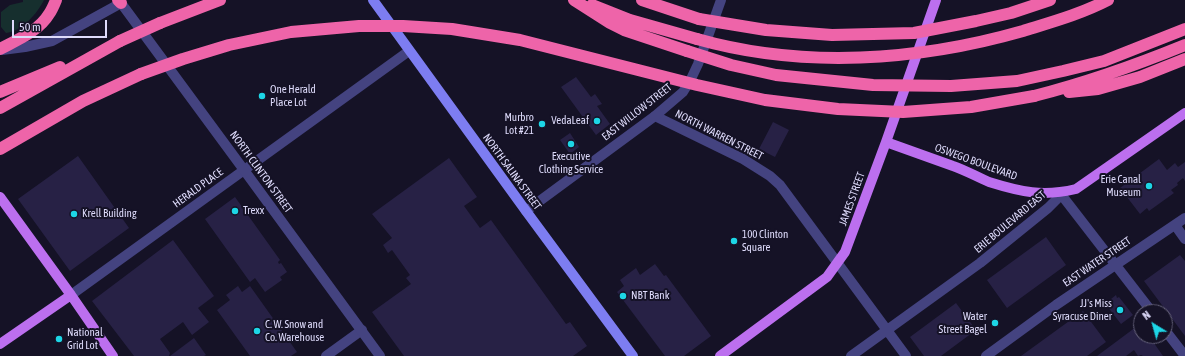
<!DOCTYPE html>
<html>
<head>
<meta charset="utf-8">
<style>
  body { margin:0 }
  #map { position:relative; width:1185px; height:356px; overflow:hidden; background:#151226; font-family:"Asap Condensed",sans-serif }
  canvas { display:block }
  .north { position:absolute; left:1133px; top:304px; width:40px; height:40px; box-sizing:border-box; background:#151226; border:1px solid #65627b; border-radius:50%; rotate:323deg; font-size:11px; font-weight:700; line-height:16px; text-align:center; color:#dedbfb }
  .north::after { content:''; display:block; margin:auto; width:14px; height:18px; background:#1dd6e6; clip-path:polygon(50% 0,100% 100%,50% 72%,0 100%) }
  .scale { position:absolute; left:12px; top:20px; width:95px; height:18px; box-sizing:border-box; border:2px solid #dedbfb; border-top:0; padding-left:5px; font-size:12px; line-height:14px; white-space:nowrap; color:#dedbfb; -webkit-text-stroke:3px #151226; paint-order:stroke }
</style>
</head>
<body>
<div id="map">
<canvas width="1185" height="356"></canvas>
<div class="north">N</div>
<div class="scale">50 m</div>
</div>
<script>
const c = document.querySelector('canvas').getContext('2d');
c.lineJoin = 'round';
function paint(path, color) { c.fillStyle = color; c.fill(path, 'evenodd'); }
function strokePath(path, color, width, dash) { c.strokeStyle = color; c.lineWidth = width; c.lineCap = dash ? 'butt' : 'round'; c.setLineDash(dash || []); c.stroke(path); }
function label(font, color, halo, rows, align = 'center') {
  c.font = font + ' "Asap Condensed",sans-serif'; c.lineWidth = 4; c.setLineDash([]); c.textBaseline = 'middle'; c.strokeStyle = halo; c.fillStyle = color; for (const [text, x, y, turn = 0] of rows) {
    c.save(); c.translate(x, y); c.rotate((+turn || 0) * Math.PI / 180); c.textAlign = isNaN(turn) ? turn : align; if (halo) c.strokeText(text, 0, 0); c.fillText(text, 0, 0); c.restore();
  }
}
paint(new Path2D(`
  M23 0H44C37 14 22 31 6 33L1 27V12L10 5 23 2Z`), '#162f2e');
paint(new Path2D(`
  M576 77 591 97 595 94 602 104 597 106 610 124 596 135 561 87Z
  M773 122 789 130 775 157 759 149Z
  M570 133 579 147 570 154 560 140Z
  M78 156 129 228 70 271 18 199Z
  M449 158 477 197 464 206 480 228 491 220 566 324 570 322 587 346 573 356H404L372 312 411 284 406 278 410 275 392 250 388 253 383 245 392 238 372 214Z
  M1159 159 1167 170 1175 163 1178 167 1185 162V181L1183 178 1177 183 1178 185 1171 190 1174 193 1149 211 1147 208 1140 214 1120 188Z
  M235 197 280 260 278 262 279 264 281 263 287 272 280 277 282 280 265 292 255 278 250 282 205 219Z
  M1046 237 1066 265 1007 308 987 280Z
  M173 240 214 296 198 308 209 322 192 335 183 322 160 339 170 353 169 356H134L92 301Z
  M1180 255 1185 261V336L1144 281Z
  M655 264 664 276 666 275 711 336 684 356H665L617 292 624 286 620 280 636 268 640 275Z
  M238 286 242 292 250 286 297 352 291 356H250L217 310 230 300 226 295Z
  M1116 295 1117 298 1119 297 1133 315 1121 324 1107 306 1113 301 1111 299Z
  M956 303 976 330 941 356H924L910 337Z
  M1083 311 1106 342 1087 356H1021Z
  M1140 324 1141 336H1149L1163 356H1143L1141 355 1138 356 1134 350 1126 356H1097Z
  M194 338 206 355 204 356H170Z`), '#272145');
strokePath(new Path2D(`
  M655 116 743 159 770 176 780 185 906 356
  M1175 225 1185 239
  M71 295 409 51
  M1165 330 1185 356
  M326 356 362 330
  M851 356 980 263 1048 208 1057 199 1060 193 1152 312
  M986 356 1056 305 1185 218`), '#444380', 10);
strokePath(new Path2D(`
  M2 50 25 47 52 41 121 3 244 170 380 356
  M526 211 655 116 683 92 691 79 698 64 721 0`), '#444380', 10);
strokePath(new Path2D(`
  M373 0 526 211 633 356`), '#7d7df1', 10);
strokePath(new Path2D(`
  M886 142C908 150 931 158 953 166 965 170 977 177 989 182 1021 192 1043 197 1076 189L1185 113
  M0 197 71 295 113 356
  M0 344 71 295
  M720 356 827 277 845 252 886 142 936 0`), '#bc6fef', 10);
strokePath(new Path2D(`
  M118 0 121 3
  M574 0 610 23 624 30 687 51
  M642 0 699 19
  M592 5 630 20 697 39
  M160 23 220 0
  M0 49C17 40 39 31 49 14 52 10 54 5 56 0
  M0 92 60 67
  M1069 92 1098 89 1140 77 1185 59
  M1034 96C1085 83 1136 65 1185 45
  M0 108 120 41
  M0 149 83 101 141 74`), '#ee64a9', 12);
strokePath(new Path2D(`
  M699 19 766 30 832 35 914 33 976 21 1011 13 1050 0
  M697 39C803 69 918 61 1023 31 1052 22 1081 14 1108 0
  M120 41 160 23
  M687 51 731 65 776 75 873 85 951 86 1017 81 1063 71 1104 61 1185 29
  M141 74 183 59 229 45 291 32 359 26H403L452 29 520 40 697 85 765 100 838 109 903 112 971 107 1034 96`), '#ee64a9', 12);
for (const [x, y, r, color] of [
  [262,96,4,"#1dd6e6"],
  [597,121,4,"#1dd6e6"],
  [542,124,4,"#1dd6e6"],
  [571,144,4,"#1dd6e6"],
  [1149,186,4,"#1dd6e6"],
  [235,211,4,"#1dd6e6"],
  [74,214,4,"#1dd6e6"],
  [734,241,4,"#1dd6e6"],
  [623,296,4,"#1dd6e6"],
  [1120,310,4,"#1dd6e6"],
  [995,323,4,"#1dd6e6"],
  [257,331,4,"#1dd6e6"],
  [59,339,4,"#1dd6e6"]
]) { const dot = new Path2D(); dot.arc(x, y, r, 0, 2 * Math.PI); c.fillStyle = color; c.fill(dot); strokePath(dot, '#151226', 1.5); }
label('11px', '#dedbfb', '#151226', [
  ["One Herald",270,90],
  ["Place Lot",270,103],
  ["Murbro",534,118,"right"],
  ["Lot #21",534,131,"right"],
  ["VedaLeaf",589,121,"right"],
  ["Executive",571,157,"center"],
  ["Clothing Service",571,170,"center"],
  ["Erie Canal",1141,180,"right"],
  ["Museum",1141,193,"right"],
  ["Trexx",243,211],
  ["Krell Building",82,214],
  ["100 Clinton",742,235],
  ["Square",742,248],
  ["NBT Bank",631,296],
  ["JJ's Miss",1112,304,"right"],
  ["Syracuse Diner",1112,317,"right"],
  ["Water",987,317,"right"],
  ["Street Bagel",987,330,"right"],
  ["C. W. Snow and",265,325],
  ["Co. Warehouse",265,338],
  ["National",67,333],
  ["Grid Lot",67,346]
], 'left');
label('11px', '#dedbfb', '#151226', [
  ["EAST WILLOW STREET",637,112,-38],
  ["NORTH WARREN STREET",719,135,27],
  ["OSWEGO BOULEVARD",976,162,20],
  ["NORTH CLINTON STREET",261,172,54],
  ["NORTH SALINA STREET",512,172,54],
  ["HERALD PLACE",198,188,-36],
  ["JAMES STREET",852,199,-70],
  ["ERIE BOULEVARD EAST",1010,222,-40],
  ["EAST WATER STREET",1097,262,-34]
]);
</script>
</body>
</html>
